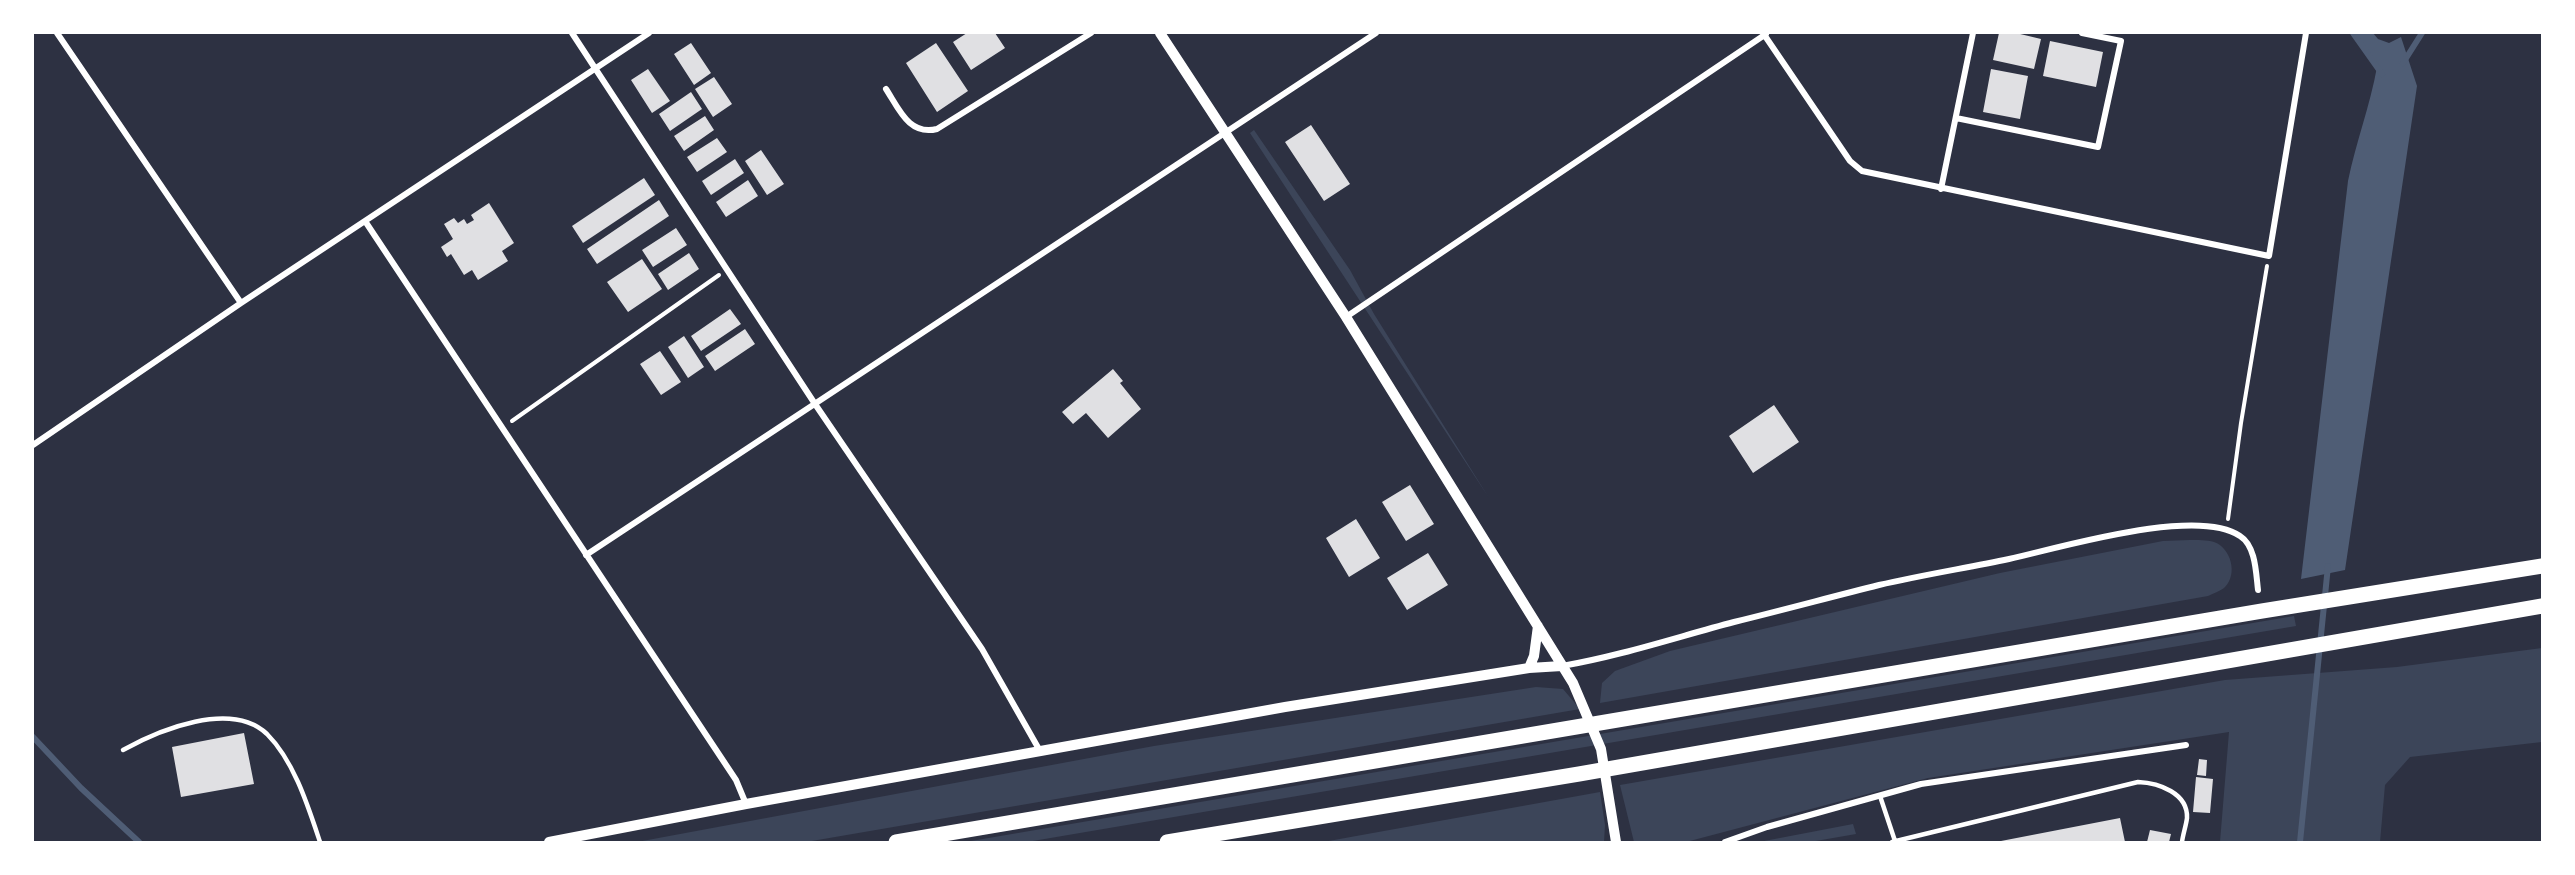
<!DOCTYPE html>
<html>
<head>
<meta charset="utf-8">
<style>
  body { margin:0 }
  #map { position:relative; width:2575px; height:875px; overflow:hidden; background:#2d3142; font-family:Arial,sans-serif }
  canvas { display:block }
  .frame { position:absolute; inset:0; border:34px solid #fff; pointer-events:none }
</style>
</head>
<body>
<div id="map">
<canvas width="2575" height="875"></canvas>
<div class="frame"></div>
</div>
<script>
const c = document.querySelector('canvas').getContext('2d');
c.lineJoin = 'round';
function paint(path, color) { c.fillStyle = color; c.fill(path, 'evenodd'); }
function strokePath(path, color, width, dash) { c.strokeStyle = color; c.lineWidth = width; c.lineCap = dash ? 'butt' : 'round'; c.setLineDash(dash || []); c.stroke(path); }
paint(new Path2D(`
  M1254 130 1350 270 1374 314 1489 498 1250 133Z
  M2190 540C2197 540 2207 540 2214 542 2231 548 2238 574 2225 587 2221 591 2212 594 2208 596L1600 703 1602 683 1615 671 1670 651 2000 573 2163 541Z
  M2294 616 2296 626 1027 842H965Z
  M2542 648V742L2410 757 2385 785 2380 842H2220L2229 732 1928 778 1686 842H1634L1620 785 2225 680 2397 667Z
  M1536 687 1563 689 1580 709 806 842H637L1154 746Z
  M1600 792 1605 825 1604 842H1323Z
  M1853 824 1856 834 1810 842H1759Z`), '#3c4559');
paint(new Path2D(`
  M2354 33H2373L2378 39 2389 43 2401 37 2417 86 2345 570 2301 579 2348 181C2356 142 2370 106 2377 67Z`), '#4f5d75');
strokePath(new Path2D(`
  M2353 33 2382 74
  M2403 63 2422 33
  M33 737 81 788 139 842
  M2300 842 2328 566`), '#4f5d75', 6);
paint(new Path2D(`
  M967 33H995L1005 48 971 70 953 42Z
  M1999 33H2016L2041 39 2034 69 1993 60Z
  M2050 41 2103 52 2096 87 2043 76Z
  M691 43 711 73 694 85 674 54Z
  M936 43 968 91 937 112 906 63Z
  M648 69 670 101 652 113 631 80Z
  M1991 69 2028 76 2020 119 1983 112Z
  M714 77 732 104 713 117 695 89Z
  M691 92 702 109 670 131 659 114Z
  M705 116 714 130 684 151 674 136Z
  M1311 125 1350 184 1324 201 1285 142Z
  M717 138 727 152 697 172 687 157Z
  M761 150 784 184 767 195 745 161Z
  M735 159 744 173 711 195 702 181Z
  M644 178 655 195 583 243 572 226Z
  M748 180 758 196 726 217 716 202Z
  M659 200 669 216 597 264 587 249Z
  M489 203 514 243 502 251 508 261 478 280 472 270 464 275 451 254 447 257 441 247 453 239 444 224 454 218 458 223 464 219 467 224 474 220 471 215Z
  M676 228 687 245 653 267 642 250Z
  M689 253 699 269 668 290 658 274Z
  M642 259 662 289 628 312 607 282Z
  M730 309 741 324 701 351 691 336Z
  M745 329 755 344 715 371 705 356Z
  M684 336 704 367 688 378 668 347Z
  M660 351 681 382 661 395 640 364Z
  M1113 369 1123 381 1120 383 1141 409 1108 438 1086 413 1073 424 1062 412Z
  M1774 405 1799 442 1753 473 1729 436Z
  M1410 485 1434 524 1406 541 1382 502Z
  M1356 519 1380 558 1349 577 1326 538Z
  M1428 553 1448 585 1407 610 1387 578Z
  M244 733 254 784 181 797 172 747Z
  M2199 759 2207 760 2206 776 2197 775Z
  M2196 777 2213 779 2210 813 2193 812Z
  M2120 818 2125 842H2002L2001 841Z
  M2150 830 2171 834 2169 842H2147Z`), '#e0e0e3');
strokePath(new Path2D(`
  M512 421 719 275
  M2228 519 2241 423 2267 266`), '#fff', 4);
strokePath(new Path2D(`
  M123 750C159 730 231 700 267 734 294 761 308 806 320 842
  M1880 796 1895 841
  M1892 842 2138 782C2159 783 2188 793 2187 818 2186 826 2183 834 2182 842`), '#fff', 4.5);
strokePath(new Path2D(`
  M57 33 241 303
  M572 33 815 404 982 649 1040 751
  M1763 33 1850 161 1862 171 2269 256 2306 33
  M886 89C899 109 909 136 937 129L1091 33
  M1956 118 2098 147 2121 41 2082 33
  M1941 189 1973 33
  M365 221 736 780 746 804
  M1346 317 1766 34
  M33 445 241 303 649 33
  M586 555 1376 33
  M1562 666C1620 656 1677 637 1734 622 1783 610 1831 597 1879 585 1922 575 1966 568 2009 559 2059 548 2197 506 2240 536 2256 546 2256 574 2258 590
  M1725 842 1767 827 1921 784 2186 745`), '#fff', 6);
strokePath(new Path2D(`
  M1160 33 1346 317 1573 683 1601 749 1616 842
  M1529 668 1534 656 1538 626
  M549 842 746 804 1285 707 1529 668 1562 666`), '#fff', 10);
strokePath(new Path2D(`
  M896 842 2262 611 2542 566
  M1167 842 1579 774 2542 606`), '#fff', 15);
</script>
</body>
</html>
